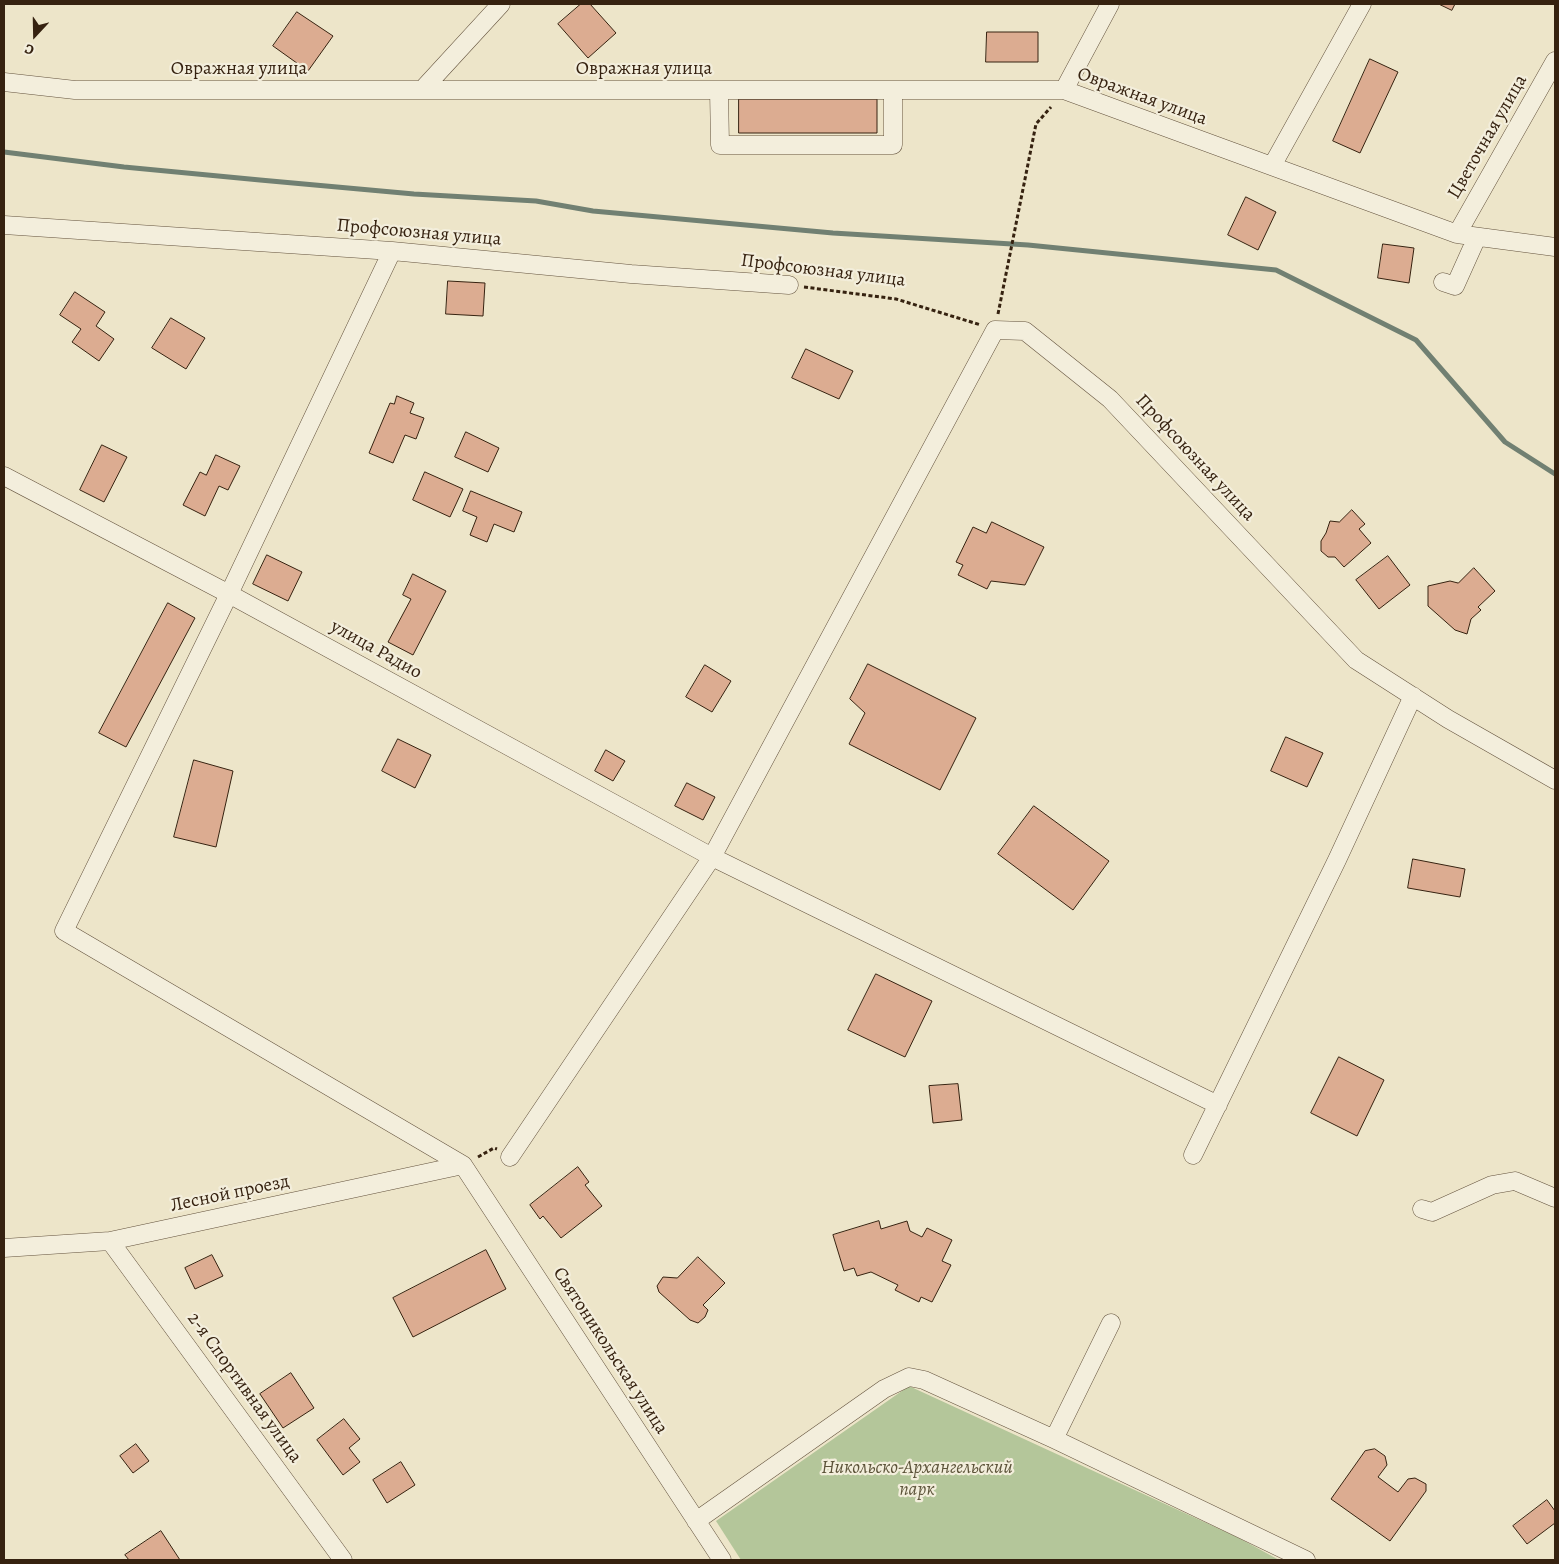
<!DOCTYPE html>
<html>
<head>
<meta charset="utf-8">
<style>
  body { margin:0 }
  #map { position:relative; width:1559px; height:1564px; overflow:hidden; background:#ede5c9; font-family:Alegreya,serif }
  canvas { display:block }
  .frame { position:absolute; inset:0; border:5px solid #362210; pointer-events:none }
  .north { position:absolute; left:10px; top:10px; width:50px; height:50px; -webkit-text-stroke:4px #f3eedc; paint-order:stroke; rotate:201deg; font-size:14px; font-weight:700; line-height:20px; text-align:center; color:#362210 }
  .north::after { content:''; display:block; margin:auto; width:18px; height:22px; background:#362210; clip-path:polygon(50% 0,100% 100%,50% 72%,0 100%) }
</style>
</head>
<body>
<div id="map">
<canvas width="1559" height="1564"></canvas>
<div class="frame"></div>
<div class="north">С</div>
</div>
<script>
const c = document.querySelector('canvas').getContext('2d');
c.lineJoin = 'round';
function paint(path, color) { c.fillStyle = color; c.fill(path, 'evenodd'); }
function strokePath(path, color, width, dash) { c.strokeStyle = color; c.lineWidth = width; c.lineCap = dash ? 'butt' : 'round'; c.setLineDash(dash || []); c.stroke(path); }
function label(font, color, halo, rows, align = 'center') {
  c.font = font + ' Alegreya,serif'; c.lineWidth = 4.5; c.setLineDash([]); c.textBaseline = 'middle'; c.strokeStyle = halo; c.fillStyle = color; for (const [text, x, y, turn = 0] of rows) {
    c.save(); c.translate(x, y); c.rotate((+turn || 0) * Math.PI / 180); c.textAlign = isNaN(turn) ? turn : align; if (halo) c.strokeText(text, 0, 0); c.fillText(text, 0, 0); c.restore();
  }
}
paint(new Path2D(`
  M909 1386 1239 1538 1279 1560H741L716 1521Z`), '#b4c69a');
strokePath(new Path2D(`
  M4 152 124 167 260 180 414 194 536 201 593 211 833 233 1028 245 1276 270 1416 340 1505 442 1555 474`), '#718072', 5);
const building = new Path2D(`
  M581 4H590L616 33 588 58 558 24Z
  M1439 4H1455L1452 10Z
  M297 12 333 36 308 71 273 46Z
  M987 32H1038V62H986Z
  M1370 59 1398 72 1360 153 1333 141Z
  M739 99H877V133H739Z
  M1246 197 1276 212 1258 250 1228 235Z
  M1383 244 1414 248 1409 283 1378 278Z
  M448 281 485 283 483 316 446 314Z
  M75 292 105 312 96 326 114 339 99 361 72 342 81 329 60 315Z
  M171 318 205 338 186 369 152 348Z
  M806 349 853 371 839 399 792 378Z
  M397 396 414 403 410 413 424 418 416 439 405 435 393 463 369 453 390 403 394 404Z
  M466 432 499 448 488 472 455 457Z
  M102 445 127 457 104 502 80 490Z
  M216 455 240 466 228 490 219 486 205 516 183 505 200 472 206 475Z
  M425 472 463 489 450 517 413 500Z
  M471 491 522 512 514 532 494 524 487 542 470 535 477 517 463 511Z
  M1352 510 1365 524 1359 529 1371 543 1344 567 1335 557H1328L1321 551V541L1326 533 1330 521 1339 522Z
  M992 522 1044 547 1025 585 991 581 987 589 958 575 963 565 956 562 973 527 986 533Z
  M267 555 302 572 288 601 253 584Z
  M1388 556 1410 585 1379 609 1356 580Z
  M1474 568 1495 591 1478 607 1481 610 1471 619 1467 634 1455 630 1428 606V586L1450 581 1458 583Z
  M413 574 446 591 413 655 388 642 411 599 403 595Z
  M168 603 195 618 126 747 99 733Z
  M868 664 976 718 940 790 849 744 865 713 850 699Z
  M705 665 731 681 712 712 686 697Z
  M1286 737 1323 753 1307 787 1271 771Z
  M398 739 431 755 415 788 382 771Z
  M606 750 625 761 613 781 595 771Z
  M194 760 233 771 216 847 174 837Z
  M687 783 715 797 703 820 675 806Z
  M1034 806 1109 861 1073 910 998 854Z
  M1413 859 1465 869 1460 897 1408 888Z
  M876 974 932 1001 905 1057 848 1030Z
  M1339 1057 1384 1080 1357 1136 1311 1113Z
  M958 1084 962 1120 933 1123 929 1086Z
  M578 1167 589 1182 585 1185 602 1206 561 1238 543 1216 540 1219 530 1205Z
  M879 1221 881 1229 907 1221 910 1231 922 1237 927 1228 952 1240 942 1261 951 1265 932 1302 921 1297 919 1302 895 1290 898 1285 871 1272 857 1276 854 1268 844 1271 833 1235Z
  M486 1250 506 1289 413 1337 393 1298Z
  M212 1255 223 1276 195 1289 185 1268Z
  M698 1257 725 1283 703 1305 708 1310 705 1317 698 1323 690 1320 659 1292 657 1286 663 1277 677 1278Z
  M291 1373 314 1408 283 1428 260 1394Z
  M344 1419 360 1439 349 1448 360 1462 343 1475 317 1440Z
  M136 1444 149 1461 133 1473 120 1456Z
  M1375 1449 1385 1456 1387 1465 1378 1477 1398 1492 1408 1479 1415 1478 1426 1484V1491L1390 1541 1331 1499 1365 1451Z
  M401 1462 415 1485 387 1503 373 1480Z
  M1547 1500 1555 1511V1523L1527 1544 1513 1526Z
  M161 1531 180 1560H129L125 1555Z`);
paint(building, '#dcac91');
strokePath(building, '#362210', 1);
const minor = new Path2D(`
  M4 82 75 90H1064L1457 234 1555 247
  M422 90 501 4
  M719 90 720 145H893V90
  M1064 90 1110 4
  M1272 166 1362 4
  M4 225 392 251 631 274 789 285
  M1457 234 1555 61
  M392 251 229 594 64 931 463 1165 722 1560
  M1443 282 1455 286 1477 237
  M4 476 229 594 712 857 1218 1105
  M1193 1155 1337 860 1413 696
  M510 1157 712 857 995 330 1025 331 1110 399 1356 660 1448 719 1555 780
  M1422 1209 1432 1212 1492 1185 1515 1181 1555 1198
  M110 1241 343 1560
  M4 1248 110 1241 463 1165
  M1054 1439 1111 1323
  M696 1521 884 1389 909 1377 924 1380 1054 1439 1306 1560`);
strokePath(minor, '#64533e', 19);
strokePath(new Path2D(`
  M804 287 896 299 981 325
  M998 314 1036 124 1051 107
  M478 1157 494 1148 497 1149`), '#362210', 3, [4, 2.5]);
strokePath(minor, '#f3eedc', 18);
label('19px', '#362210', '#f3eedc', [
  ["Овражная улица",239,69],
  ["Овражная улица",644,69],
  ["Овражная улица",1142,97,20],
  ["Цветочная улица",1488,137,-60],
  ["Профсоюзная улица",419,233,5],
  ["Профсоюзная улица",823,271,7],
  ["Профсоюзная улица",1195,458,47],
  ["улица Радио",376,650,29],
  ["Лесной проезд",230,1194,-12],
  ["Святоникольская улица",610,1351,57],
  ["2-я Спортивная улица",244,1388,54]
]);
label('italic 19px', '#5c5339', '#f3eedc', [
  ["Никольско-Архангельский",917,1468],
  ["парк",917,1490]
]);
</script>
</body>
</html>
